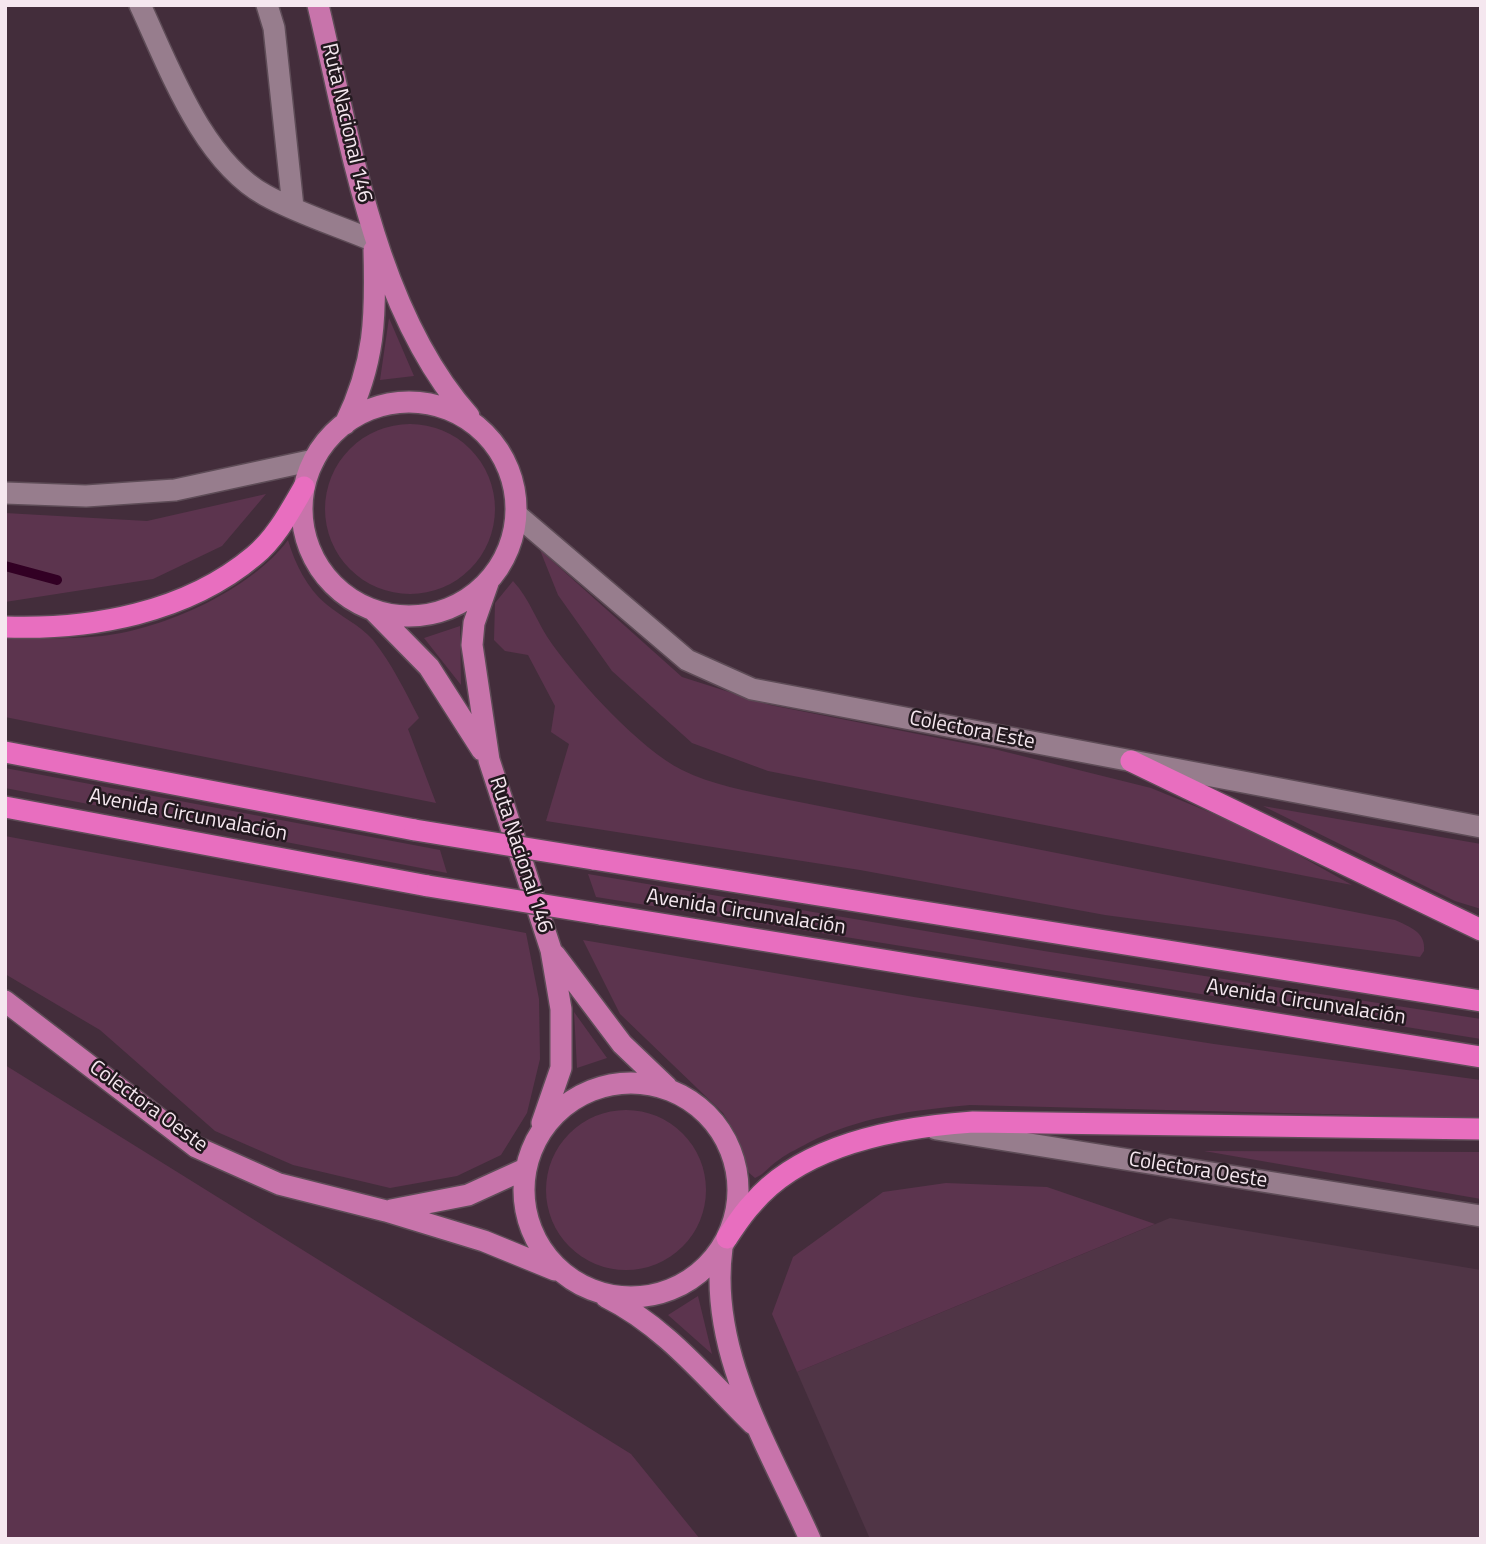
<!DOCTYPE html>
<html>
<head>
<meta charset="utf-8">
<style>
  body { margin:0 }
  #map { position:relative; width:1486px; height:1544px; overflow:hidden; background:#432d3b; font-family:"Titillium Web",sans-serif }
  canvas { display:block }
  .frame { position:absolute; inset:0; border:7px solid #f5e7ef; pointer-events:none }
</style>
</head>
<body>
<div id="map">
<canvas width="1486" height="1544"></canvas>
<div class="frame"></div>
</div>
<script>
const c = document.querySelector('canvas').getContext('2d');
c.lineJoin = 'round';
function paint(path, color) { c.fillStyle = color; c.fill(path, 'evenodd'); }
function strokePath(path, color, width, dash) { c.strokeStyle = color; c.lineWidth = width; c.lineCap = dash ? 'butt' : 'round'; c.setLineDash(dash || []); c.stroke(path); }
function label(font, color, halo, rows, align = 'center') {
  c.font = font + ' "Titillium Web",sans-serif'; c.lineWidth = 5; c.setLineDash([]); c.textBaseline = 'middle'; c.strokeStyle = halo; c.fillStyle = color; for (const [text, x, y, turn = 0] of rows) {
    c.save(); c.translate(x, y); c.rotate((+turn || 0) * Math.PI / 180); c.textAlign = isNaN(turn) ? turn : align; if (halo) c.strokeText(text, 0, 0); c.fillText(text, 0, 0); c.restore();
  }
}
paint(new Path2D(`
  M1170 1218 1481 1270V1539H870L797 1372Z`), '#503546');
paint(new Path2D(`
  M389 318 414 376 380 380Z
  M325 509a85 85 0 1 1 170 0a85 85 0 1 1-170 0Z
  M266 494 222 546 153 579 5 602V513L147 521Z
  M288 540C295 564 307 588 326 604 341 617 359 624 373 640 392 664 405 691 419 718L408 729 436 803 5 717V638C38 639 70 639 102 636 164 629 251 590 288 540Z
  M540 550 682 677 770 705 994 749 1151 788 1255 831 1352 885 768 771 692 743 612 671 558 595Z
  M513 581C530 599 538 625 552 644 581 684 639 748 682 770 712 785 747 791 779 798L1395 920C1410 927 1426 932 1424 951L1420 957 1105 915 860 870 546 821 569 744 551 732 555 706 528 655 505 651 494 640 495 603Z
  M460 626 461 685 424 638Z
  M5 768 440 850 447 873 5 788Z
  M1263 806 1481 844V909L1455 901Z
  M5 836 526 933 539 999 540 1059 527 1113 501 1155 457 1176 390 1188 293 1165 215 1131 100 1030 5 974Z
  M588 874 1044 951 1481 1019V1039L596 897Z
  M583 940 914 997 1214 1044 1481 1080V1118L970 1105C913 1110 859 1117 808 1143 799 1148 788 1153 780 1159 770 1165 765 1174 755 1178L748 1172 736 1134 723 1113 620 1014Z
  M574 1012 607 1058 577 1068Z
  M5 1065 631 1454 700 1539H5Z
  M546 1190a80 80 0 1 1 160 0a80 80 0 1 1-160 0Z
  M1204 1151 1481 1152V1199Z
  M946 1183 1047 1187 1155 1224 797 1372 772 1314 793 1257 883 1192Z
  M698 1296 712 1354 668 1315Z`), '#5c344e');
strokePath(new Path2D(`
  M5 566 57 580`), '#320024', 10);
const minor = new Path2D(`
  M140 5C169 67 202 160 265 195 299 214 339 226 374 241
  M267 5 274 28 293 207
  M5 493 86 496 175 490 314 460
  M517 515 687 660 752 689 1481 827
  M936 1129 1481 1216`);
const major = new Path2D(`
  M318 5C350 138 375 311 469 416
  M302 509a107 107 0 1 1 214 0a107 107 0 1 1-214 0Z
  M345 424C375 363 376 317 374 250
  M488 583 474 623 472 645 489 760 551 950 561 1009V1068L542 1123
  M374 611 429 667 482 750
  M555 955 622 1044 667 1087
  M5 1001 196 1147 279 1184 386 1211 484 1241 555 1270
  M524 1190a107 107 0 1 1 214 0a107 107 0 1 1-214 0Z
  M391 1210 468 1195 525 1169
  M722 1248C708 1352 769 1447 810 1539
  M606 1297C665 1326 707 1379 753 1424`);
const highway = new Path2D(`
  M5 627C91 630 186 613 254 556 276 538 290 511 304 487
  M5 752 415 830
  M1131 761 1481 930
  M5 807 428 886
  M593 859 1481 1001
  M600 914 1481 1057
  M727 1238C735 1226 743 1213 753 1203 803 1144 900 1127 973 1122L1481 1129`);
strokePath(minor, '#5e4c57', 24);
strokePath(major, '#5e4c57', 24);
strokePath(highway, '#5e4c57', 24);
strokePath(minor, '#977d8d', 21);
strokePath(major, '#c874ab', 21);
strokePath(highway, '#e86ebf', 21);
const highwayBridge = new Path2D(`
  M415 830 593 859
  M428 886 600 914`);
strokePath(highwayBridge, '#5e4c57', 24, []);
strokePath(highwayBridge, '#e86ebf', 21);
label('21px', '#f5e7ef', '#23191f', [
  ["Ruta Nacional 146",346,123,77],
  ["Colectora Este",972,731,11],
  ["Avenida Circunvalación",188,816,11],
  ["Ruta Nacional 146",520,855,72],
  ["Avenida Circunvalación",746,913,9],
  ["Avenida Circunvalación",1306,1003,9],
  ["Colectora Oeste",148,1107,36],
  ["Colectora Oeste",1198,1171,9]
]);
</script>
</body>
</html>
